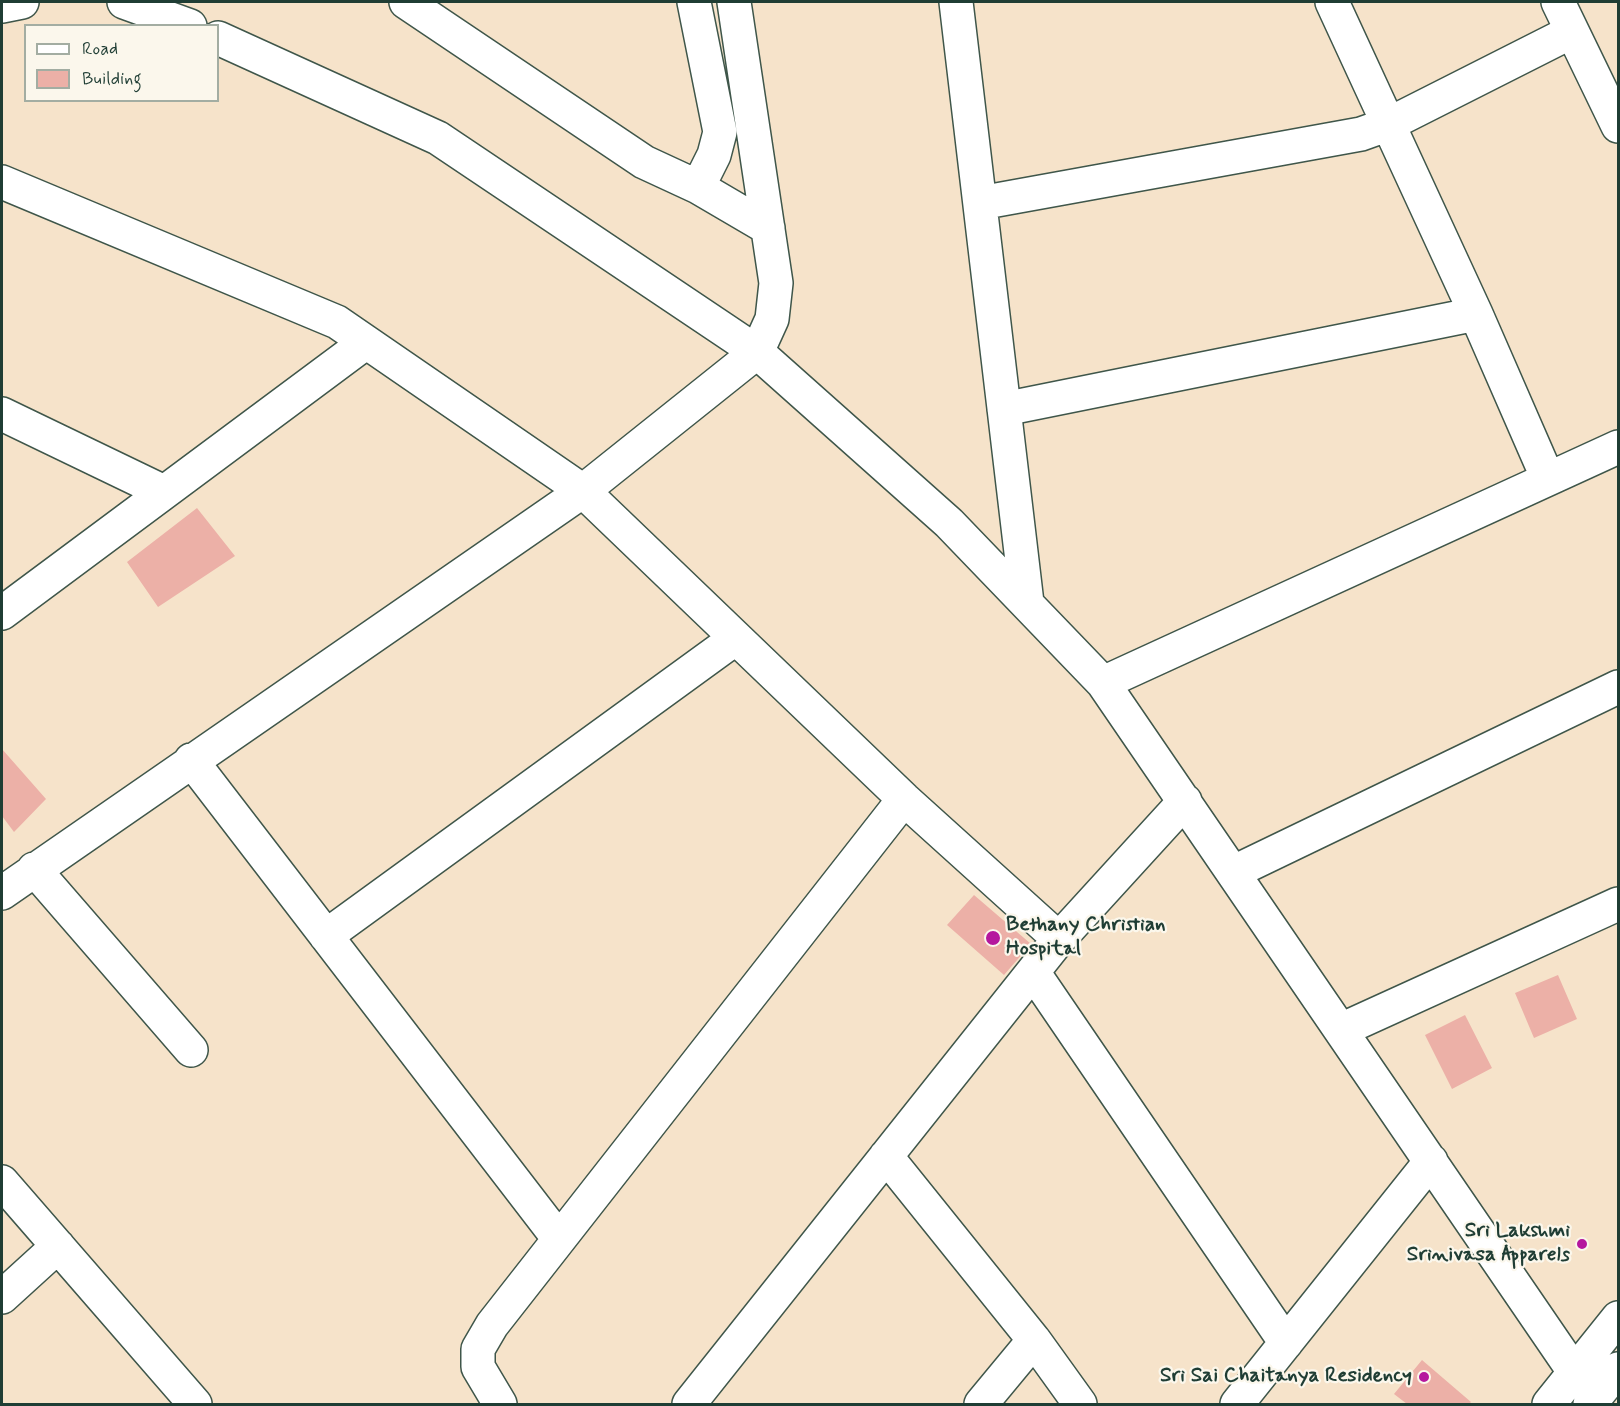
<!DOCTYPE html>
<html>
<head>
<meta charset="utf-8">
<style>
  body { margin:0 }
  #map { position:relative; width:1620px; height:1406px; overflow:hidden; background:#f6e3ca; font-family:Mynerve,sans-serif }
  canvas { display:block }
  .frame { position:absolute; inset:0; border:3px solid #1f3d34; pointer-events:none }
  .legend { position:absolute; left:24px; top:24px; width:195px; height:78px; box-sizing:border-box; background:#fbf7ec; border:2px solid #a3ada2; margin:0; padding:8px 10px; list-style:none; font-size:18px; color:#1f3d34 }
  .legend li { display:flex; align-items:center; gap:12px; height:30px }
  .legend b { width:30px; border:2px solid #a3ada2 }
</style>
</head>
<body>
<div id="map">
<canvas width="1620" height="1406"></canvas>
<div class="frame"></div>
<ul class="legend">
<li><b style="height:8px;background:#fff"></b>Road</li>
<li><b style="height:16px;background:#ecb0a7"></b>Building</li>
</ul>
</div>
<script>
const c = document.querySelector('canvas').getContext('2d');
c.lineJoin = 'round';
function paint(path, color) { c.fillStyle = color; c.fill(path, 'evenodd'); }
function strokePath(path, color, width, dash) { c.strokeStyle = color; c.lineWidth = width; c.lineCap = dash ? 'butt' : 'round'; c.setLineDash(dash || []); c.stroke(path); }
function label(font, color, halo, rows, align = 'center') {
  c.font = font + ' Mynerve,sans-serif'; c.lineWidth = 4.5; c.setLineDash([]); c.textBaseline = 'middle'; c.strokeStyle = halo; c.fillStyle = color; for (const [text, x, y, turn = 0] of rows) {
    c.save(); c.translate(x, y); c.rotate((+turn || 0) * Math.PI / 180); c.textAlign = isNaN(turn) ? turn : align; if (halo) c.strokeText(text, 0, 0); c.fillText(text, 0, 0); c.restore();
  }
}
paint(new Path2D(`
  M197 508 235 556 158 607 127 562Z
  M2 749 46 799 14 832 2 816Z
  M974 895 1031 944 1004 975 947 925Z
  M1558 975 1577 1019 1534 1038 1515 993Z
  M1465 1015 1492 1068 1452 1089 1425 1035Z
  M1422 1360 1471 1402 1469 1404H1407L1394 1394Z`), '#ecb0a7');
const minor = new Path2D(`
  M124 2 190 26
  M406 2 644 162 698 187 768 228
  M694 2 720 132 714 155 698 187
  M956 2 1027 603
  M1332 2 1476 314 1548 479
  M1558 2 1618 126
  M2 6 22 2
  M218 38 438 138 757 352 949 523 1103 683 1575 1373 1596 1396
  M2 182 337 322 583 491 904 799 1059 939
  M980 203 1361 134 1389 124 1571 32
  M1004 409 1476 314
  M2 414 164 492
  M2 613 365 343
  M1103 683 1618 447
  M191 760 559 1239
  M34 869 191 1050
  M1234 872 1618 687
  M2 893 583 491 757 352 772 319 776 283 734 2
  M326 936 736 638
  M1033 972 1286 1343
  M1341 1030 1618 904
  M886 1156 1034 1340 1080 1404
  M2 1182 195 1404
  M2 1297 58 1246
  M500 1404 478 1367V1349L492 1325 904 799
  M689 1404 1059 939 1185 801
  M981 1404 1034 1340
  M1237 1404 1431 1161
  M1549 1404 1618 1318
  M1590 1404 1618 1369`);
strokePath(minor, '#3f564a', 36);
strokePath(minor, '#fff', 33);
for (const [x, y, r, color] of [
  [993,938,8,"#b5179e"],
  [1582,1244,6,"#b5179e"],
  [1424,1377,6,"#b5179e"]
]) { const dot = new Path2D(); dot.arc(x, y, r, 0, 2 * Math.PI); c.fillStyle = color; c.fill(dot); strokePath(dot, '#fbf7ec', 2); }
label('bold 21px', '#1f3d34', '#fbf7ec', [
  ["Bethany Christian",1006,926,"left"],
  ["Hospital",1006,950,"left"],
  ["Sri Lakshmi",1570,1232],
  ["Srinivasa Apparels",1570,1256],
  ["Sri Sai Chaitanya Residency",1412,1377]
], 'right');
</script>
</body>
</html>
